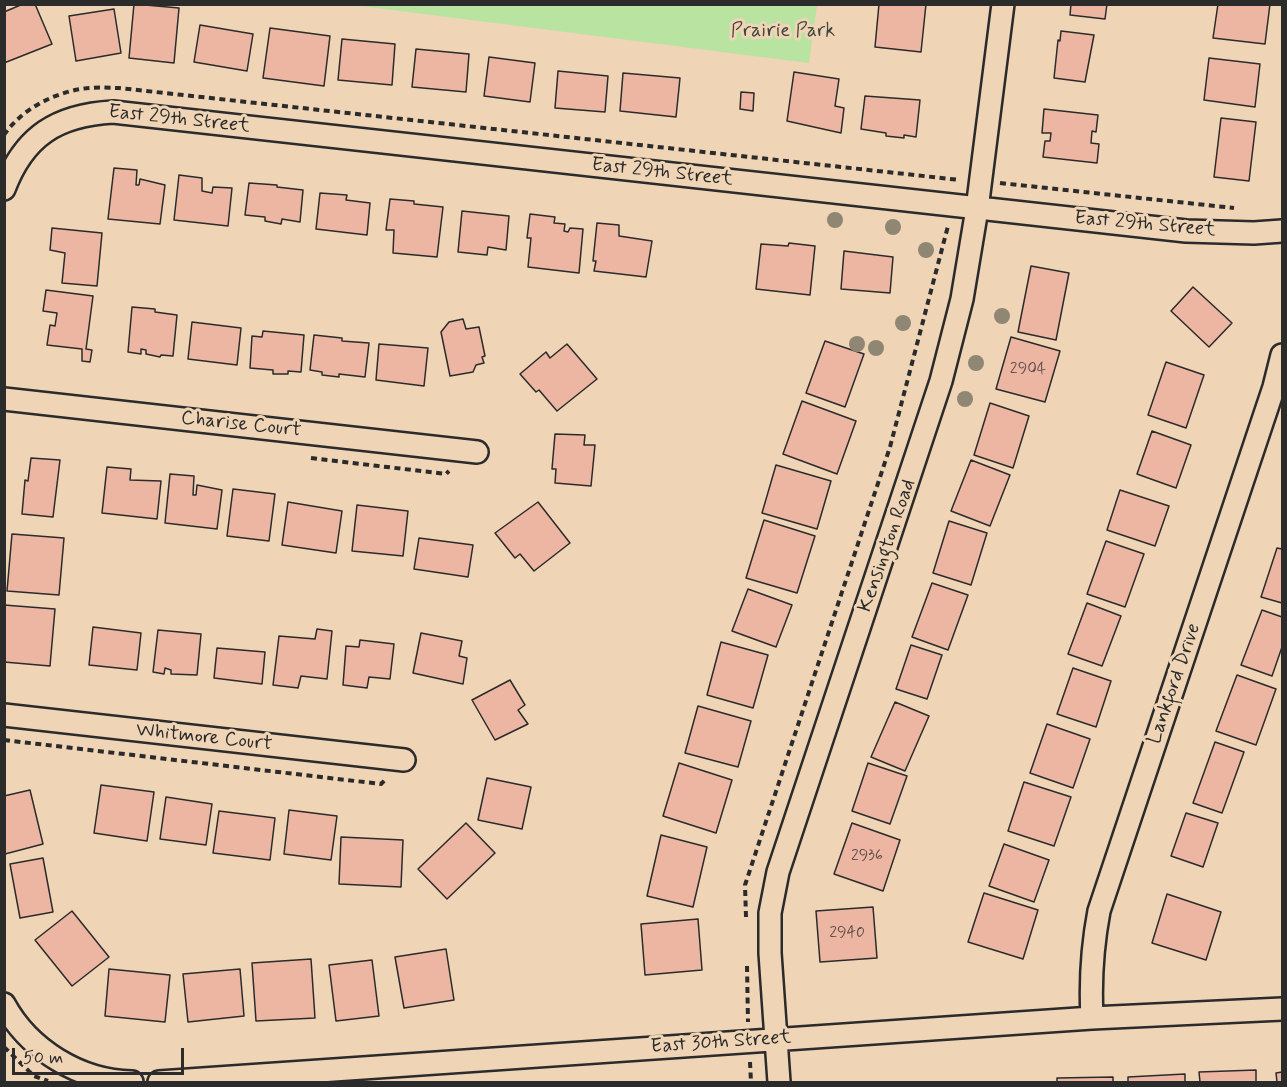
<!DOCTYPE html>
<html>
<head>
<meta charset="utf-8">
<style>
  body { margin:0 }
  #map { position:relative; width:1287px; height:1087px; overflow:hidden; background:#efd4b6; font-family:Mynerve,sans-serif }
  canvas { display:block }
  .frame { position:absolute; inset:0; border:6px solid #2b2b2b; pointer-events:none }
  .scale { position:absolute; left:12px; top:1048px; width:172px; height:27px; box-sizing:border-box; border:3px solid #2b2b2b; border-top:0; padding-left:8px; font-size:18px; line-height:21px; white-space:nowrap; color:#2b2b2b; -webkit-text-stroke:4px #efd4b6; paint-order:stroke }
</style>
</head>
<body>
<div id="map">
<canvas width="1287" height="1087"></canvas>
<div class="frame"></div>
<div class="scale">50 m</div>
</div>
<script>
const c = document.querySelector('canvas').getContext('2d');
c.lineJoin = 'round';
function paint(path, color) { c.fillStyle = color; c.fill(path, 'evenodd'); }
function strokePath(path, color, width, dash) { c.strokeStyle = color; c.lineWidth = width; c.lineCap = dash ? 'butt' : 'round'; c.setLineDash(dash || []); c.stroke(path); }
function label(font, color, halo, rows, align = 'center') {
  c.font = font + ' Mynerve,sans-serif'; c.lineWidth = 6; c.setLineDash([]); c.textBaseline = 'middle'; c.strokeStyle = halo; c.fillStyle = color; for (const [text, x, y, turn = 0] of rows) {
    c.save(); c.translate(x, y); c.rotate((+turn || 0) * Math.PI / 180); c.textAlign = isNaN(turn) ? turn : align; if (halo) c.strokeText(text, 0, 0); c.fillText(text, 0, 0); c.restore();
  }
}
paint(new Path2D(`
  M353 5H817L809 63Z`), '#b9e3a0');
const building = new Path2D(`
  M23 4H35L52 44 4 63V12Z
  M134 4 179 8 174 63 129 58Z
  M879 4H926L921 52 875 47Z
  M1071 4H1107L1105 19 1070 15Z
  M1218 4H1270L1265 44 1213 38Z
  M114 9 121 53 76 61 69 16Z
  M200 25 253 34 247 71 194 62Z
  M270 28 330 36 324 86 263 78Z
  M1061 31 1094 35 1085 82 1054 78 1058 40 1060 41Z
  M342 39 395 44 392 85 338 80Z
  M416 49 469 54 466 92 412 87Z
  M489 57 535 63 530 102 484 96Z
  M1209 58 1260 64 1255 107 1204 100Z
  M558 71 608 76 605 112 555 108Z
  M794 72 839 79 835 106 844 108 841 133 787 121Z
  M623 73 680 78 676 117 620 111Z
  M741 92 754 93 753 111 740 109Z
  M865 96 920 100 916 137 904 135V138L886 136V133L861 129Z
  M1044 109 1098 115 1096 132 1092 131 1091 143 1099 144 1097 163 1043 157 1045 141H1050L1051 133H1042Z
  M1221 118 1256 122 1249 181 1214 177Z
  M114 168 137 170 136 185H139L140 179 165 185 160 224 108 219Z
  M179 175 202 178V191L212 193 213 187 232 188 228 226 174 220Z
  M249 183 277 185V187L303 190 300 222 282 219 281 224 265 221V217L245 215Z
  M320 193 347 195 346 200 370 203 367 235 316 229Z
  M390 199 414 201V204L443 207 437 257 393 253 394 230H386Z
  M462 211 509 216 506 250 488 247 487 255 458 252Z
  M530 214 555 217 554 223 565 224 564 231 568 232 570 228 583 229 579 273 528 267 531 238H527Z
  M597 223 619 225V236L652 241 646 277 594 271 596 261H593Z
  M52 228 102 233 97 286 62 283 65 253 50 250Z
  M789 243 815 246 810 295 756 289 761 244 788 246Z
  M844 251 893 257 890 293 841 289Z
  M1031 266 1069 273 1056 340 1018 332Z
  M1193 287 1232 323 1209 347 1171 311Z
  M46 290 93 296 86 349 92 350 90 362 82 361V349L47 345 50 325 55 326 57 313 43 311Z
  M132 307 155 309V312L177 315 173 356 161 355 160 357 146 354V350L141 349V354L128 352Z
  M463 319 466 329 479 327 485 356 482 357 484 363 476 365 473 372 450 376 441 332 449 322Z
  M192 322 241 328 237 365 188 359Z
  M263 331 304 335 301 372 288 371V374H273V370L250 368 252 336 262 337Z
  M314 335 342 338V341L369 343 365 377 339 374V377L322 375V372L310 370Z
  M1011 337 1060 351 1045 402 996 389Z
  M825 341 864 354 845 407 806 393Z
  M379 344 428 348 424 386 376 380Z
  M567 344 597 379 557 411 539 390 536 392 520 374 546 352 550 358Z
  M1166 362 1204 375 1186 428 1148 415Z
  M802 401 856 421 837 474 783 454Z
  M990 403 1029 416 1013 468 974 455Z
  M1152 431 1191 445 1176 488 1137 474Z
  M555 434 585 435 584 445H595L591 486 555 483 556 469H552Z
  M31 458 60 460 53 517 22 514 25 480 28 481Z
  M971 460 1010 475 990 526 951 511Z
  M776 465 831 481 817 529 762 513Z
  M107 467 131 469 130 480 161 481 157 519 102 513Z
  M170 474 194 476 193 495H196L197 485 222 490 217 529 165 523Z
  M233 489 275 494 269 541 227 536Z
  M1120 490 1169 506 1155 546 1107 530Z
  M288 502 342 511 336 553 282 545Z
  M538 502 570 543 534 571 520 554 515 558 495 533Z
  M357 505 408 511 403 556 352 551Z
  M764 520 815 536 797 593 746 578Z
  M949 521 987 533 971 585 933 573Z
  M12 534 64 538 59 595 7 591Z
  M419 538 473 545 468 577 414 569Z
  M1106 541 1144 554 1125 607 1087 594Z
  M1277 548 1282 549V603L1261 597Z
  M932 583 968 595 948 650 912 637Z
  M748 589 792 605 776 647 732 631Z
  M1087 603 1121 616 1102 666 1068 654Z
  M4 605 55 609 50 666 4 662Z
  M1262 610 1282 617V647L1272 676 1241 665Z
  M93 627 141 633 137 670 89 665Z
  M317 629 332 631 327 679 301 676 298 688 273 685 279 636 315 639Z
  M158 630 201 634 197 675 171 674V670L165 668 164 674 153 672Z
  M421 633 462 641 459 656 467 658 463 684 413 673Z
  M360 640 394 644 390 679 369 677 367 688 343 685 346 646 359 647Z
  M721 642 768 655 753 708 707 695Z
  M911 645 942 655 927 699 896 689Z
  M217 648 265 652 262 684 214 678Z
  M1073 668 1111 681 1096 727 1057 714Z
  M1237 675 1276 689 1256 745 1216 731Z
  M510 680 525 705 518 710 528 724 495 740 472 700Z
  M895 702 929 716 905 771 871 757Z
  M698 706 751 721 738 767 685 753Z
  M1047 724 1090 739 1073 788 1030 773Z
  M1215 742 1244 752 1222 813 1193 803Z
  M679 763 732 780 716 833 663 816Z
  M868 763 907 776 890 824 852 811Z
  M487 778 531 787 522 829 478 820Z
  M1024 782 1071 797 1054 846 1008 831Z
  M101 785 154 792 147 841 94 833Z
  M30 790 43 844 5 854 4 796Z
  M166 797 212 804 206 845 160 839Z
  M289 810 337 816 331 860 284 854Z
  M219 811 275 818 270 860 213 853Z
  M1186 813 1218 823 1203 867 1171 856Z
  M466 823 495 853 447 899 418 869Z
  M852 823 900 840 883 891 834 874Z
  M661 835 707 847 693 907 647 896Z
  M341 837 403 840 401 887 339 884Z
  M1004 844 1049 860 1034 902 989 886Z
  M43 858 53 912 20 918 10 864Z
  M984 893 1038 910 1023 959 968 942Z
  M1167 894 1221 912 1206 960 1152 943Z
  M873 907 877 958 820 962 816 911Z
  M72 911 109 957 72 986 35 940Z
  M698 919 702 970 645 975 641 924Z
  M446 949 454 1000 404 1008 395 957Z
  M311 959 315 1018 256 1021 252 963Z
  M372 960 379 1016 336 1021 329 965Z
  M109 969 170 975 165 1022 105 1016Z
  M240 969 244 1016 188 1022 183 974Z
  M1256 1070V1082H1200L1199 1072Z
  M1282 1072V1082H1277L1276 1073Z
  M1185 1074V1082H1128V1077Z
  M1113 1077V1082H1057V1078Z`);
paint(building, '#edb6a3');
strokePath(building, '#2b2b2b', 1.5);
const minor = new Path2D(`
  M4 189C24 136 57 115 113 112L1186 231 1254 233 1282 231
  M4 399 477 452
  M4 715 404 760
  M4 1004C29 1050 80 1081 132 1082
  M1092 1018C1090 980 1092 948 1099 911L1274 387 1282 355
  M159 1082 1092 1018 1282 1009
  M779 1082 770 953V913L778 872 941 381 962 299 977 209 1003 4`);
strokePath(minor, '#2b2b2b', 26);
strokePath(new Path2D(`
  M4 135C22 108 59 90 90 88 100 87 110 88 119 88L960 180
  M1000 183 1234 208
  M311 458 446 474 449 471
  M4 740 381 784 385 780
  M746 917 745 885 890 447 948 226
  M747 966 748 1022
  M4 1047 34 1076 48 1081
  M750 1062 751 1082`), '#2b2b2b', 4, [6, 4.5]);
strokePath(minor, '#efd4b6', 21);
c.fillStyle = '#8f8673';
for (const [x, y] of [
  [835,220],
  [893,227],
  [926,250],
  [1002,316],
  [903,323],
  [857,344],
  [876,348],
  [976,363],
  [965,399]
]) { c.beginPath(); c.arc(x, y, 8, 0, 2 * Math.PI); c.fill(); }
label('16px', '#5c4e49', null, [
  ["2904",1028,370],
  ["2936",867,857],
  ["2940",847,934]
]);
label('20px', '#40473d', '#efd4b6', [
  ["Prairie Park",783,32]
]);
label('20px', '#2b2b2b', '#efd4b6', [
  ["East 29th Street",179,120,6],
  ["East 29th Street",662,173,6],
  ["East 29th Street",1145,225,5],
  ["Charise Court",241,425,6],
  ["Kensington Road",888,546,-71],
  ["Lankford Drive",1175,684,-71],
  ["Whitmore Court",204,738,6],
  ["East 30th Street",721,1043,-4]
]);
</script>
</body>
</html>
